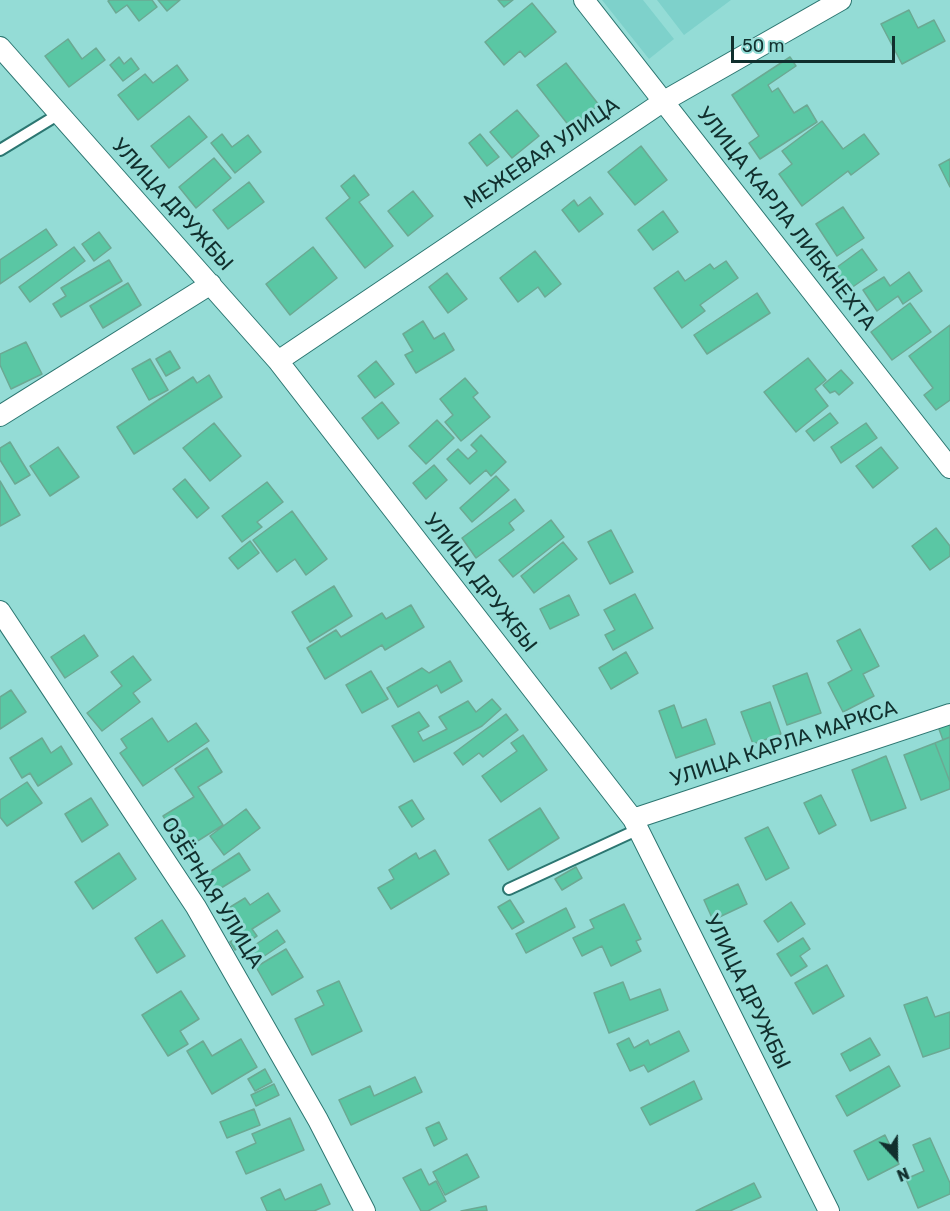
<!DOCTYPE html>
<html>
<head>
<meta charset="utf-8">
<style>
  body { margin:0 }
  #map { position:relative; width:950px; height:1211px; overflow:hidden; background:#94dcd6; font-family:Rubik,sans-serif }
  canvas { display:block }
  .north { position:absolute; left:866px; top:1127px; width:60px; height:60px; -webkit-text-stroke:4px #94dcd6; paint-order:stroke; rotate:158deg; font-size:16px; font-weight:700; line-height:24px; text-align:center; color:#112f2d }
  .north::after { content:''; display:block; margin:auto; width:21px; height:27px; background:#112f2d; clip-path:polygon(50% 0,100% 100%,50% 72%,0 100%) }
  .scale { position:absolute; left:731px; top:36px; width:164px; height:27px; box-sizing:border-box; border:3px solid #112f2d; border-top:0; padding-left:8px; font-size:18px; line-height:21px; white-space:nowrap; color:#112f2d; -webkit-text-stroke:4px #94dcd6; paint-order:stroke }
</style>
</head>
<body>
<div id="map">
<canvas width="950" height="1211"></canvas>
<div class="north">N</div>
<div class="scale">50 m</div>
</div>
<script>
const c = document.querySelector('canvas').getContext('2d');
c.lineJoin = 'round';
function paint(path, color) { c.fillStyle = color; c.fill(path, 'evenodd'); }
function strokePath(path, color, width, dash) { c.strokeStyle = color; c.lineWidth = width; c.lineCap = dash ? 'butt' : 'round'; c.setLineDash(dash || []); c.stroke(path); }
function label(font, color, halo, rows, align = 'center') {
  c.font = font + ' Rubik,sans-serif'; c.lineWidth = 6; c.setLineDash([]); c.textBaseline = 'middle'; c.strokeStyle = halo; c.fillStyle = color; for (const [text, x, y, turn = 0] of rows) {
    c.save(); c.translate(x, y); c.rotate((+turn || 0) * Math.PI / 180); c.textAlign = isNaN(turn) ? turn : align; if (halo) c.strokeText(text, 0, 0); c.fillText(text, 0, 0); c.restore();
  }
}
paint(new Path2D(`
  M602 0H643L674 39 649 59Z
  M657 0H731L684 35Z`), '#7ed1cb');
const building = new Path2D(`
  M110 0H152L157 7 139 21 127 5 116 13 108 1Z
  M158 0H180L167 11Z
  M498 0H513L504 7Z
  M532 3 556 32 525 57 520 51 504 65 485 42Z
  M909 10 918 28 934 20 945 41 902 64 881 24Z
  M68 39 82 59 96 48 105 60 69 87 45 56Z
  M119 57 124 64 131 58 139 69 123 81 110 65Z
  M790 57 796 66 768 85 772 92 778 88 794 113 807 105 817 122 760 159 749 143 759 136 732 95Z
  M566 63 599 105 570 127 537 85Z
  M177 65 188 80 138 120 118 95 145 74 153 83Z
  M517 110 539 136 512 158 490 132Z
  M189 116 207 137 169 168 151 146Z
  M822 121 843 149 864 134 879 154 851 175 848 171 802 206 779 174 792 164 782 151Z
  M222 134 232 147 248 135 261 152 235 173 211 143Z
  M480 134 499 157 487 166 469 143Z
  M641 146 667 180 635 205 608 172Z
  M214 158 231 178 196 208 179 187Z
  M950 159V187L939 165Z
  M354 175 369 195 359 202 393 246 365 268 326 218 350 198 341 186Z
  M249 182 264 202 228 229 213 210Z
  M413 191 433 216 408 236 388 211Z
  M590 197 603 214 579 232 562 210 574 200 578 206Z
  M843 207 864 238 837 256 816 224Z
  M663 211 678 232 653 250 638 230Z
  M46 229 57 245 0 284V260Z
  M99 232 111 248 94 261 82 244Z
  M74 247 85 261 30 302 19 287Z
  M313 247 337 278 290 315 266 284Z
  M862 249 877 270 844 293 829 273Z
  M535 251 561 284 545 297 538 287 518 302 500 278Z
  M109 260 122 281 61 317 53 304 66 296 61 288Z
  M726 261 738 278 700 305 705 311 682 328 654 288 678 271 685 281 710 264 714 269Z
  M909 272 922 291 903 304 898 296 877 311 863 290 884 277 890 286Z
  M447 273 467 299 448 313 429 287Z
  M128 283 141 305 103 328 90 306Z
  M757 293 770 313 707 354 694 335Z
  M910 303 931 332 892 360 871 332Z
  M423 321 434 339 444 333 454 350 416 373 405 355 413 351 403 334Z
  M950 325V400L936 410 924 395 933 388 909 356Z
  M26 342 42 374 11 389 0 365V354Z
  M170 351 180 368 166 376 156 359Z
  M808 358 826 380 815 389 828 406 796 432 764 392Z
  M150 359 168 390 149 400 132 369Z
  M376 361 394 384 375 398 358 376Z
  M841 370 853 383 839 395 835 391 830 393 823 385Z
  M209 375 222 397 134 454 117 427 193 377 197 383Z
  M465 378 478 393 473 397 490 417 461 441 445 422 453 415 440 399Z
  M382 402 399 423 378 439 362 418Z
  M830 413 838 423 814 441 806 431Z
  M437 420 454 438 426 464 409 446Z
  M214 423 241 456 210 481 183 448Z
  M866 423 877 438 841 463 831 447Z
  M481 435 506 462 491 476 486 470 470 484 447 459 458 449 468 459 477 451 471 445Z
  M10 442 30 475 15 484 0 460V448Z
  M58 447 79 477 50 496 30 466Z
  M881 447 898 468 873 488 856 466Z
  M434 465 447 480 426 499 413 483Z
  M496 476 509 490 472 522 460 508Z
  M185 479 209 508 197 518 173 489Z
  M0 481 20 515 0 526Z
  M267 482 283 502 257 522 262 527 242 542 222 516Z
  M515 499 524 511 509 523 514 530 476 558 462 538Z
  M292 511 327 559 306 575 295 559 277 572 253 540Z
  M551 520 564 537 513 577 499 560Z
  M936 528 950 546V556L930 570 912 546Z
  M611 530 633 572 610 584 588 542Z
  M250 541 259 553 238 569 229 558Z
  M563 542 577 559 534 593 521 576Z
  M334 586 352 616 310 642 292 612Z
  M635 594 653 628 613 650 605 635 615 630 604 610Z
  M569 595 579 615 550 629 540 609Z
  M411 605 424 627 385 650 382 645 325 679 307 648 336 630 341 637 382 613 386 619Z
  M860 629 879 666 863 674 874 696 843 712 828 683 852 670 837 641Z
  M84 635 98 656 65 678 51 657Z
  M626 652 638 673 611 689 599 668Z
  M133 656 151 680 133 693 140 702 102 731 87 713 122 686 111 672Z
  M450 661 462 681 441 693 437 685 398 707 387 688 422 668 429 673Z
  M371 671 388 699 362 713 346 685Z
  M807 673 821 713 787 725 773 686Z
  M11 690 26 712 0 729V697Z
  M492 699 501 709 482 726 414 762 392 726 419 712 429 726 418 732 423 741 447 729 439 717 468 701 476 712Z
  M770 702 781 734 753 744 741 712Z
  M674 705 682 728 706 719 715 744 676 758 659 711Z
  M506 714 518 730 483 757 479 753 463 765 454 753Z
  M950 716V737L943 740 936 721Z
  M152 718 168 742 196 723 209 741 143 786 120 753 127 748 121 739Z
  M523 735 547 770 501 802 482 776 517 751 511 743Z
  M950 737V782L935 743Z
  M42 738 51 753 61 746 72 764 38 786 30 773 22 778 10 758Z
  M935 743 950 782V789L921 800 904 755Z
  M207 748 222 772 198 787 223 825 185 849 163 816 194 797 175 769Z
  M886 756 906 808 871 821 852 770Z
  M27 782 42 803 7 826 0 817V800Z
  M821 795 836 825 819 834 804 803Z
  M91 798 108 825 82 842 65 814Z
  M412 800 424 819 412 827 399 807Z
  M540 808 559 838 508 870 489 840Z
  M246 809 260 828 224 855 210 836Z
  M768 827 789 868 766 880 745 838Z
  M435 850 449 874 391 909 378 888 394 879 389 870 416 853 419 859Z
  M119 853 136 879 93 909 75 882Z
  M239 853 250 870 210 895 199 879Z
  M576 867 582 878 562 890 555 879Z
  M738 884 747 904 713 920 704 900Z
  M268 893 280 911 252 929 257 936 235 950 230 942 238 937 222 912 245 898 250 905Z
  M510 900 524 922 512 929 498 907Z
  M791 902 805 924 778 942 764 921Z
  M624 904 641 939 636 941 641 951 611 966 602 946 582 956 573 938 594 928 590 920Z
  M566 908 575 927 526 953 516 934Z
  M162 920 185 956 157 973 135 938Z
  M277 930 285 942 254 963 246 951Z
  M803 938 810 949 800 956 807 966 791 976 777 954Z
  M286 949 303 977 272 995 256 967Z
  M827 965 844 996 813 1014 795 983Z
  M339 981 362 1031 312 1055 295 1019 324 1005 317 991Z
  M623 982 630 1000 660 989 668 1010 609 1033 594 993Z
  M181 991 199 1019 180 1031 188 1044 168 1056 142 1015Z
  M927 997 935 1017 950 1012V1048L923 1057 904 1005Z
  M679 1031 689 1051 648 1072 644 1065 630 1071 617 1044 629 1038 634 1048 648 1040 650 1045Z
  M870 1038 880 1055 850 1071 841 1054Z
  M241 1039 257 1067 212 1094 187 1051 203 1041 212 1056Z
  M889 1066 900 1086 847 1116 836 1096Z
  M265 1069 272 1082 255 1091 248 1079Z
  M415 1077 422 1092 351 1125 339 1100 370 1086 374 1096Z
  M694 1081 702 1099 650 1125 641 1108Z
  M274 1084 279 1095 256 1106 251 1095Z
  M254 1109 260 1125 227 1138 220 1122Z
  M290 1118 304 1150 246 1174 236 1152 256 1143 252 1134Z
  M439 1122 447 1139 434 1146 426 1128Z
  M885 1135 899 1164 868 1180 854 1151Z
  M930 1138 950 1183V1194L918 1208 906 1179 924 1171 913 1145Z
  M467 1154 479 1177 445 1195 433 1172Z
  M421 1169 429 1185 436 1181 446 1201 428 1211H421L403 1178Z
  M754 1183 761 1197 730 1211H696Z
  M321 1184 330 1204 314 1211H267L261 1198 280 1189 285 1200Z
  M486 1206 487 1211H461Z`);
paint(building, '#5ac7a4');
strokePath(building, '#6ba993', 1.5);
const lane = new Path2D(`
  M0 150 59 114
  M509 889 639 829`);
const street = new Path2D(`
  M584 0 950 468
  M0 47 278 361 633 819 829 1211
  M278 361 664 101 841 0
  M0 416 211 284
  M0 611 196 907 318 1120 365 1211
  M633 819 950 714`);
strokePath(lane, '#2c7671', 14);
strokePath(street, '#2c7671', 22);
strokePath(lane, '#fff', 10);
strokePath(street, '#fff', 20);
label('21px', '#112f2d', '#94dcd6', [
  ["МЕЖЕВАЯ УЛИЦА",542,154,-34],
  ["УЛИЦА ДРУЖБЫ",172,205,48],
  ["УЛИЦА КАРЛА ЛИБКНЕХТА",786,219,52],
  ["УЛИЦА ДРУЖБЫ",480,583,52],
  ["УЛИЦА КАРЛА МАРКСА",784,744,-18],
  ["ОЗЁРНАЯ УЛИЦА",212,893,58],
  ["УЛИЦА ДРУЖБЫ",747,992,64]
]);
</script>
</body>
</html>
